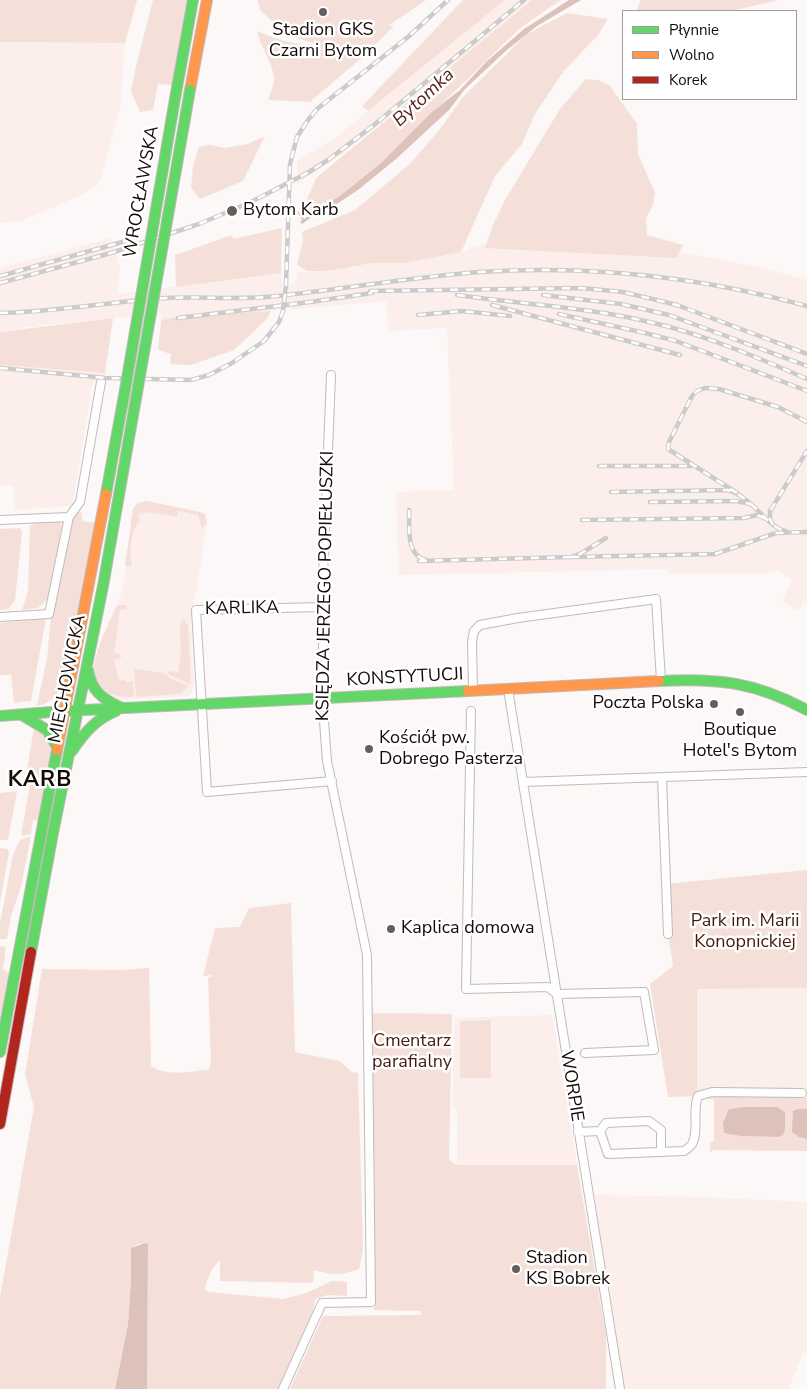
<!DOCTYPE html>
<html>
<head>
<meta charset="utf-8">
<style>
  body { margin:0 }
  #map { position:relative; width:807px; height:1389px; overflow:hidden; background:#fbf8f7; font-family:"Nunito Sans",sans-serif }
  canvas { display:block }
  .legend { position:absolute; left:622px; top:10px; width:175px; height:90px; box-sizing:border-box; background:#fff; border:1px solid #a19d9c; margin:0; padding:6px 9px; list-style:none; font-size:15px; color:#140b08 }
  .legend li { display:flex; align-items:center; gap:10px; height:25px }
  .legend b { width:25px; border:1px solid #a19d9c }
</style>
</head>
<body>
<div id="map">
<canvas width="807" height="1389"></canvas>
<ul class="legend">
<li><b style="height:6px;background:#63d668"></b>Płynnie</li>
<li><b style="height:6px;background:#ff974d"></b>Wolno</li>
<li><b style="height:6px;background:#b3261e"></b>Korek</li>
</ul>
</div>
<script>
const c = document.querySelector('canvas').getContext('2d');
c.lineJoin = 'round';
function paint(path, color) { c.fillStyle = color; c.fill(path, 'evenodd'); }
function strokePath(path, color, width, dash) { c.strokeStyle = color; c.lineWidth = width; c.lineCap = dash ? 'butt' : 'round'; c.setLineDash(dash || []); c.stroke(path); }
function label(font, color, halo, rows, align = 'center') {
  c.font = font + ' "Nunito Sans",sans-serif'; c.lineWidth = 5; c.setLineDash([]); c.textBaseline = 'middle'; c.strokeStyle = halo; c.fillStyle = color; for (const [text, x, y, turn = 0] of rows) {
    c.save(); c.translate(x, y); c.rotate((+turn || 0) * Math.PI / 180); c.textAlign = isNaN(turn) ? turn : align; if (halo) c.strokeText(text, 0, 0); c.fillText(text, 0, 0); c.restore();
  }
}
paint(new Path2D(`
  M505 0H532L469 52 343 153 297 184V161L334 139Z
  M0 42 125 43 120 109 100 181 86 193 21 221 0 223Z
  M111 238 120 269 117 294 252 277 270 273H281L282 286 294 284 298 272 328 271 372 263H405L461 252 478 245 536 243 627 246 712 258 758 267 807 280V604L804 602 798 611 782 601 792 580 779 571H769V574H668L667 569 399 575 396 492 454 490 447 328 388 331 387 301 293 309 290 308 247 313 190 315 161 320 162 313 26 327 0 332V268Z
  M0 365 105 373 103 382 93 381 72 506 14 510V485L0 486Z
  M146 501 200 512 207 517V524L191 623 194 684 191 693 186 696 119 700 105 694 95 682 94 664 122 592 133 509 136 504Z
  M807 988V1098L697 1096V989Z
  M552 1015 577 1165H457V1108L452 1107 455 1018Z
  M594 1195 698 1197 807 1202V1353L804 1352 788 1389H624Z`), '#fceeea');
paint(new Path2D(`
  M0 0H137L125 43 0 42Z
  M153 0H188L173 85 158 84 153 110 140 112 131 91 137 62Z
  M257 0H426L388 26H394L365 55 310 102 268 100C270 94 273 87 274 81 276 69 259 44 257 31 274 39 297 46 316 44L287 35 261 11Z
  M463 0H505L368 111 362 106Z
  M532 0H561L520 28 381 163 341 195 317 210 304 214 306 202 316 178Z
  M641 0H779L731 11H636Z
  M567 13 608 19 598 35 563 72 535 114 522 144 495 176 461 252 405 263H372L328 271H307L297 265 303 240 302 232 355 210 411 163 440 129 463 97 527 34Z
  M586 79 598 80 610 86 637 124 638 154 655 193 653 205 646 219 647 235 683 245 676 258 485 248 493 225 506 198 560 109Z
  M265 136 243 181 200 199 191 188 193 166 199 147 210 145 225 148 248 144Z
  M282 228 281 273 176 287 175 255 232 235 233 239Z
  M271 311 267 319 234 350 191 365 170 364 171 354 158 350 161 320 190 315Z
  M113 318 105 373 0 365V332Z
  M146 501 200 512 205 514 207 524 202 528 198 515 178 511 177 517 147 512 138 515 140 521C129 533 130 552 132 567L125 566 133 509 138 503Z
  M78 512 82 513V521L96 523 64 678C60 692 53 703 37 706L47 658 51 615 71 520Z
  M59 521 62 525 49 598 38 608 22 610 28 591 30 526 35 523Z
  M20 528 22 532 15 600 9 609 0 610V529Z
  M122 605H126L127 610H120L114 653 121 654V658L114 660 119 681 125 680 126 682 133 681 134 697C118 697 104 696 97 679L94 680C91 655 107 629 116 606Z
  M46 618 31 701 14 703 11 675H0V623Z
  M183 618 188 625 191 680 190 684 171 676 165 671 178 672C179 665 181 658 181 651 181 640 177 629 183 618Z
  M134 669 165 673 169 678 188 686 181 694 136 697Z
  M34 727C44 733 49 739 52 751L39 821 33 820 31 834 21 836 30 784 25 782Z
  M17 791 8 840H0V793Z
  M31 836 21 887 11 916 7 939H0V923L13 855 20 840Z
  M0 848 8 849 9 853 0 902Z
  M807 870V988L697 989V1096L807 1098V1109H798L805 1139H807V1151L714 1150 710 1152V1142L714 1141V1100L697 1096 668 1097 650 984 673 966 668 934 666 884ZM743 1107H777L783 1135 779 1137 741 1136 730 1109Z
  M291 903 295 1052 339 1061 352 1072 358 1073 363 1250 359 1269C340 1276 333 1275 314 1270L313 1283 220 1281V1259L211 1271 204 1289 209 1292 283 1299 306 1293 332 1281 347 1282V1296L328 1295 315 1299 313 1312 280 1389H147L148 1244H138L131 1248V1282L128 1324 115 1389H0V1297L34 1107 25 1075 42 969 119 970 149 968 151 1066C166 1077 192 1071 209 1070L211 1062 208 978 213 975 203 976 215 928 240 927 249 908Z
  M0 946 6 947 3 970 10 973 0 1029Z
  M372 1013 452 1014 449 1160 457 1165H577L606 1336V1389H290L323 1316 421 1315V1311L374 1310Z
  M491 1020V1078H460V1021Z`), '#f4e0d9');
paint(new Path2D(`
  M569 0H581L537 26 508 49 465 89 449 110 396 159 358 190 323 213 320 211 302 224 300 222 302 220 297 211H298L304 219 341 195 381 163 432 112 460 90 486 62 524 29Z
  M743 1107H777L785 1112V1129L783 1135 779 1137 741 1136 724 1133 723 1123 729 1109Z
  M798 1109H807V1139L799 1137 792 1132 793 1111Z
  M145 1243 148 1244 147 1389H115L128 1324 131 1282V1248Z`), '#dcc2ba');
const street = new Path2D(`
  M0 520 69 517
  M322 607 196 610 207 792 332 781
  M0 617 49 614 69 517 80 502 101 382
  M508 689 620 1389
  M473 691 472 642 474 631 480 625 518 618 656 599 661 681
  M471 711 466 989 548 987 557 994 644 992 654 1050 585 1053
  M662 778 668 934
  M523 782 807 772
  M600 1131 606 1123 649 1121 661 1130V1152
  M578 1132 600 1131 608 1154 684 1151C687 1149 692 1146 693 1142 699 1128 692 1111 698 1096L712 1092 802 1093
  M283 1389 322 1303 371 1302 367 955 327 761 323 708V576L331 375`);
const fast = new Path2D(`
  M176 93 193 0
  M106 494 125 390
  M88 670C91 690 102 699 120 707
  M659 681C718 678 755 682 807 710
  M22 715 47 730 57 747
  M0 716 64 711 468 691
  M72 751C84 733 96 719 116 711
  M31 952 53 833 103 586 138 387
  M0 1052 57 750`);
const slow = new Path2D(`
  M190 90 207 0
  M468 691 659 681
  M57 750 106 494`);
const jam = new Path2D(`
  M0 1124 31 952`);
strokePath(street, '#c0bab8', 10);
strokePath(fast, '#c0bab8', 12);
strokePath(slow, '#c0bab8', 12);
strokePath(jam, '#c0bab8', 12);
strokePath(street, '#fefefe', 8);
strokePath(fast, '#63d668', 10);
strokePath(slow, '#ff974d', 10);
strokePath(jam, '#b3261e', 10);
const rail = new Path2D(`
  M0 276 126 241
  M0 283 111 253 199 224 251 202 309 172 328 160 374 125 524 0
  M370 291 581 288 623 292 677 305 807 354
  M457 295C521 304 586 307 649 322 700 333 759 358 807 379
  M543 295 621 304 669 315 807 366
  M492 305 680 355
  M0 313C52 312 103 303 154 299 195 295 236 301 277 296 344 289 412 277 480 272 589 265 701 277 807 306
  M559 314 645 333 676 341 807 391
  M418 315 462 311 510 316
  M178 318 310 302 372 293
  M0 368 106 378 191 380 209 375 232 363 264 341 279 322 283 311 286 285 290 164 297 137 308 120 317 109 408 37 448 0
  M599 466H691
  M611 492 728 490C753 497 768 529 786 531
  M737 493 668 449 669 442 692 396 697 391 705 388 719 389 778 407 807 422
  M650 502 736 501 751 504
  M409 510C410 527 405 555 426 560
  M582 520 744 518 757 515 766 519
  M773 525 770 519V511L807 451
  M571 557 715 554 776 533 807 532
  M419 561 571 557 580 554 606 538`);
strokePath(rail, '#cccbca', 4.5);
strokePath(rail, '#fff', 2.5, [8]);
const fastBridge = new Path2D(`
  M138 387 190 90
  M125 390 176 93`);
strokePath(fastBridge, '#c0bab8', 12, []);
strokePath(fastBridge, '#63d668', 10);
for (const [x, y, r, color] of [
  [323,12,5,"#655e5c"],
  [232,211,6,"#655e5c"],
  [714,704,5,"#655e5c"],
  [740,712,5,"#655e5c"],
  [369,749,5,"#655e5c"],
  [391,929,5,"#655e5c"],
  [516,1269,5,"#655e5c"]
]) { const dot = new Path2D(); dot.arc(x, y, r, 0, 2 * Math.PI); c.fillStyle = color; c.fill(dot); strokePath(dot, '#fff', 2); }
label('18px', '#140b08', '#fff', [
  ["Stadion GKS",323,31,"center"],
  ["Czarni Bytom",323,52,"center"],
  ["Bytom Karb",243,211],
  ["Poczta Polska",704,704,"right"],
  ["Boutique",740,731,"center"],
  ["Hotel's Bytom",740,752,"center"],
  ["Kościół pw.",379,739],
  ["Dobrego Pasterza",379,760],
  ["Kaplica domowa",401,929],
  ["Stadion",526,1259],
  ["KS Bobrek",526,1280]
], 'left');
label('18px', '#140b08', '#fff', [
  ["WROCŁAWSKA",142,192,-80],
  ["KSIĘDZA JERZEGO POPIEŁUSZKI",326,586,-89],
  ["KARLIKA",242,609,-1],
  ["KONSTYTUCJI",405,678,-3],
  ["MIECHOWICKA",68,679,-79],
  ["WORPIE",571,1086,81]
]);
label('18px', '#481a0b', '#fff', [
  ["Park im. Marii",745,922],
  ["Konopnickiej",745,943],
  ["Cmentarz",412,1042],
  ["parafialny",412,1063]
]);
label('italic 19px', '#552517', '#fff', [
  ["Bytomka",424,98,-43]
]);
c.letterSpacing = '1px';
label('bold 22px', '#140b08', '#fff', [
  ["KARB",40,781]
]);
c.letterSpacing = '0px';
</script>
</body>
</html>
